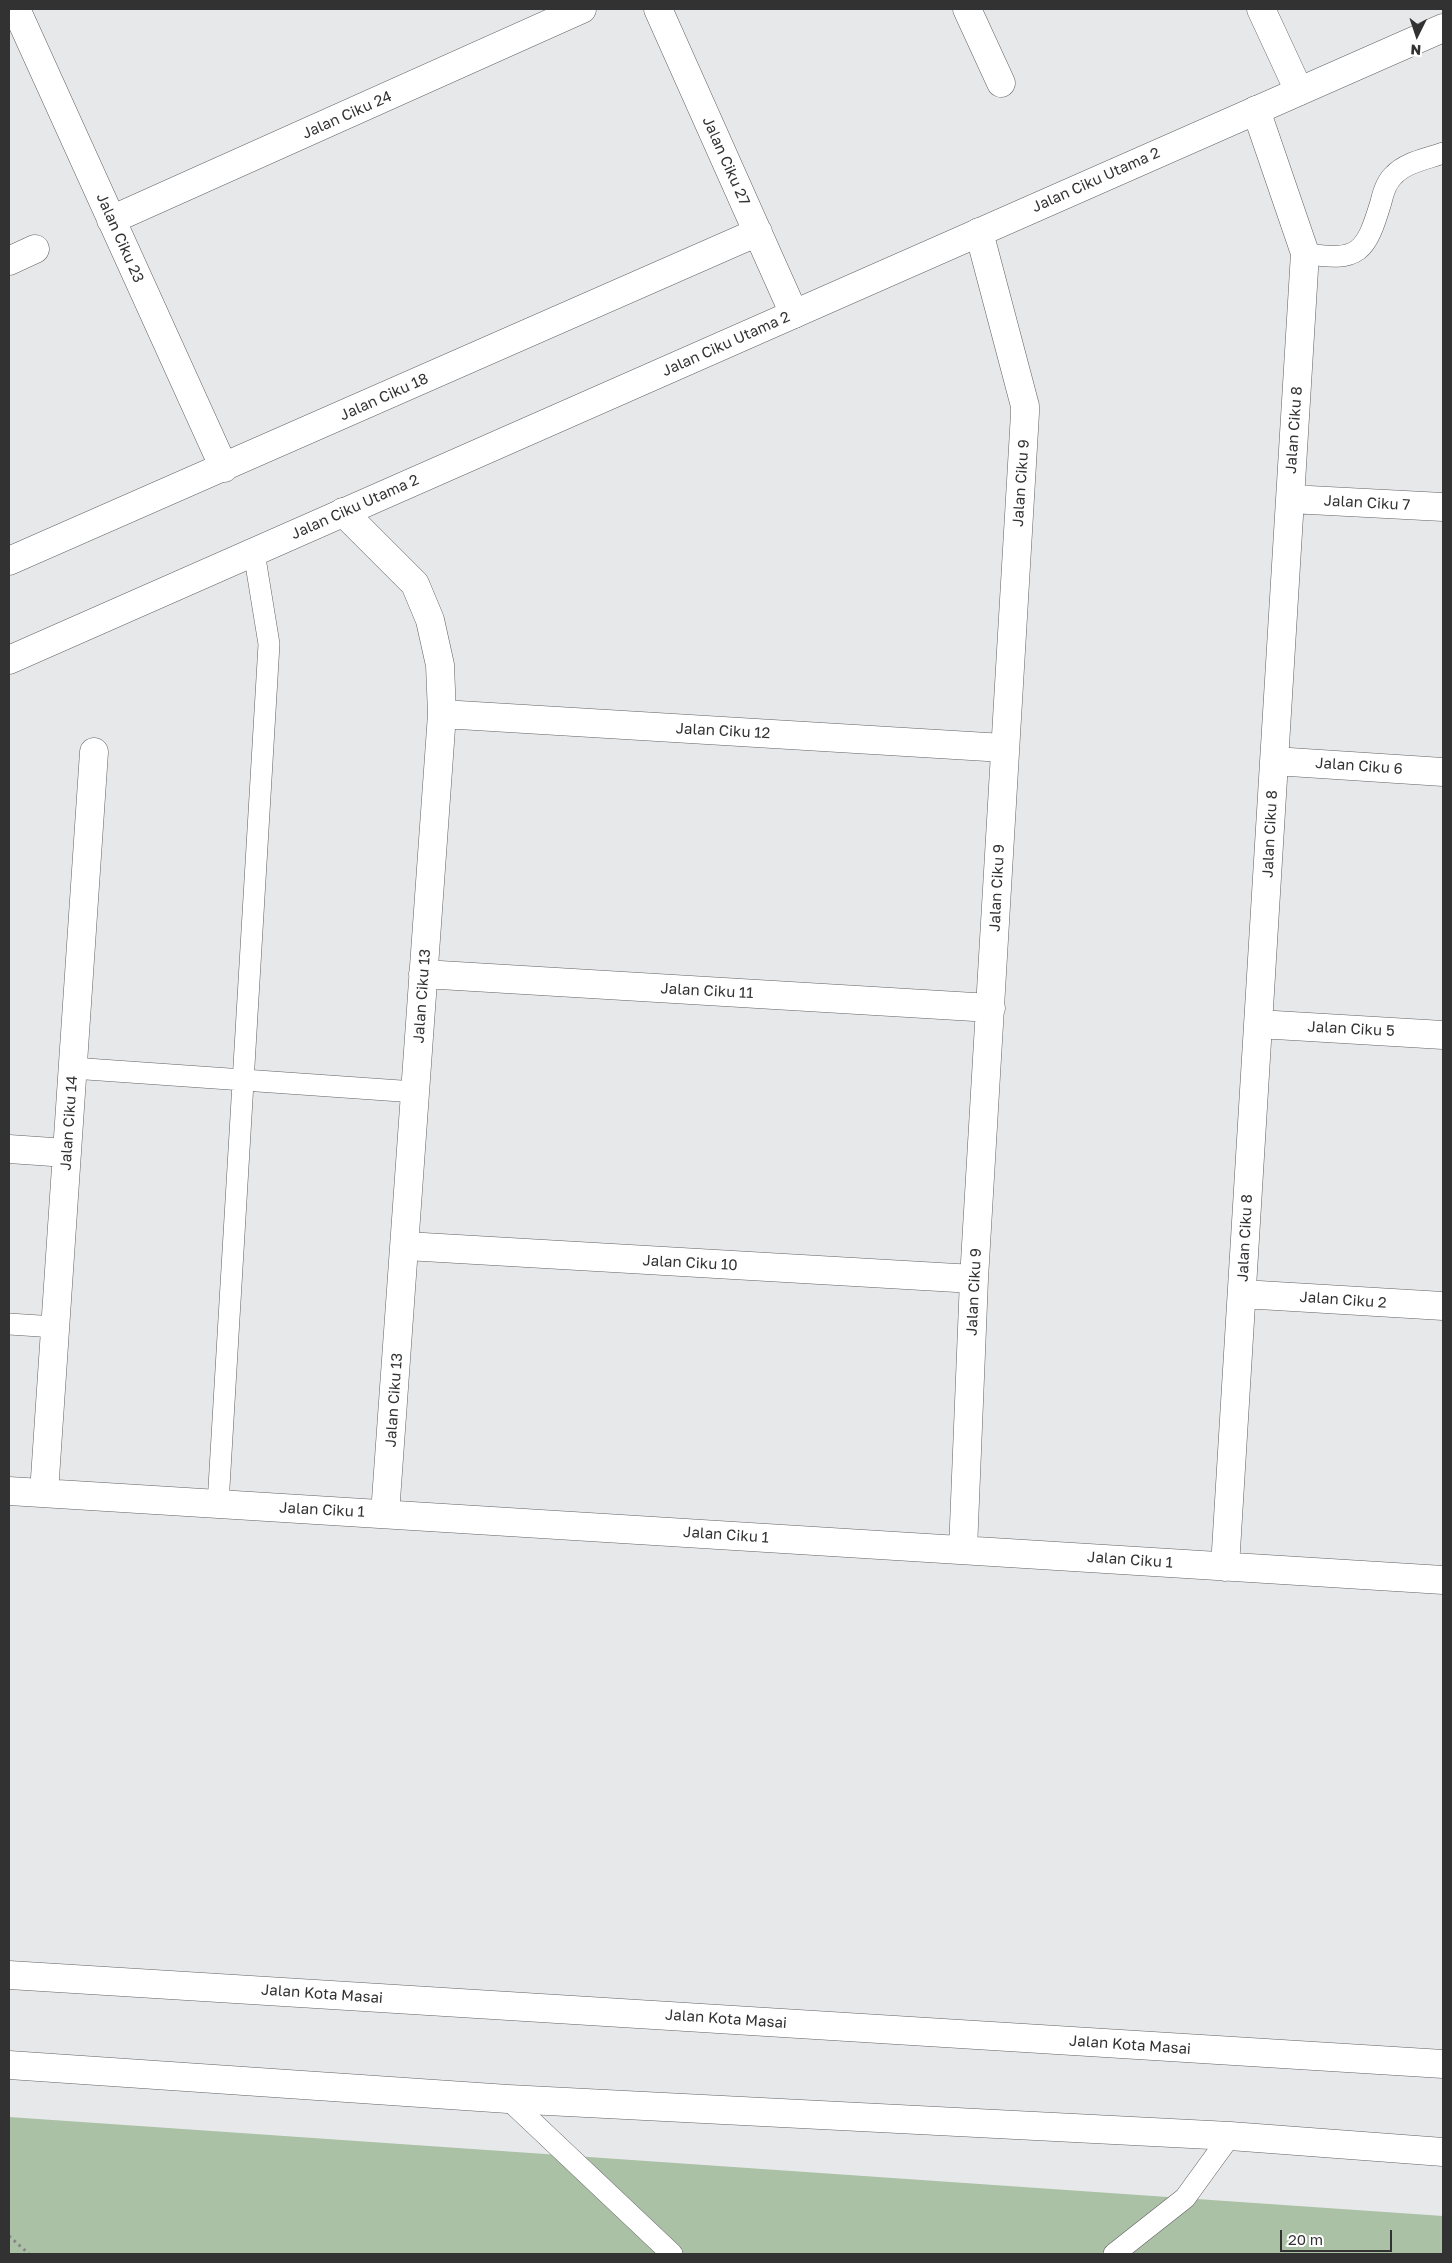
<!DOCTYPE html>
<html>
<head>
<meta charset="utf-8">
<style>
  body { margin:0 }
  #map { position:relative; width:1452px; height:2263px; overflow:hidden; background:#e7e8ea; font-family:"Golos Text",sans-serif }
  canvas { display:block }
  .frame { position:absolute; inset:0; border:10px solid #323233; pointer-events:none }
  .north { position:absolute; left:1392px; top:10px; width:50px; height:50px; -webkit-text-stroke:4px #fff; paint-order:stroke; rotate:184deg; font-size:14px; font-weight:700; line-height:20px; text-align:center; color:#323233 }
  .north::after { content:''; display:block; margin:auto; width:18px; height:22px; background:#323233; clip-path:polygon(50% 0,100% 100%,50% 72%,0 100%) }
  .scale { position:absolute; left:1280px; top:2230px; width:112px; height:22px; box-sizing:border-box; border:2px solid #323233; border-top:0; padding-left:6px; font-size:15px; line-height:18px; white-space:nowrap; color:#323233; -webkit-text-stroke:4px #fff; paint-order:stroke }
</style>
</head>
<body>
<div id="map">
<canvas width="1452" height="2263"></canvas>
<div class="frame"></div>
<div class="north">N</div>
<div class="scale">20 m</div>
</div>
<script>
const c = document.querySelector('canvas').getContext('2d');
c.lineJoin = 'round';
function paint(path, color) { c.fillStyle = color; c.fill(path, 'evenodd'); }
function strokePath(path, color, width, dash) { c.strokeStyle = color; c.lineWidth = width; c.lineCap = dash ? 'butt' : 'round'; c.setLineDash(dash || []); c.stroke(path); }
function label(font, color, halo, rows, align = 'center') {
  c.font = font + ' "Golos Text",sans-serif'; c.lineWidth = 4; c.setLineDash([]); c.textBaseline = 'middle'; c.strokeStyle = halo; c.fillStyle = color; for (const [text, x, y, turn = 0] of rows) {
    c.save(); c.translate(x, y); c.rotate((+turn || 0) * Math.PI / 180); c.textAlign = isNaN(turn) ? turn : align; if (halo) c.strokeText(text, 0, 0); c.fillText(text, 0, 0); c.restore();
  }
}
paint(new Path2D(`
  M9 2117 1443 2216V2254H9Z`), '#aac1a5');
const service = new Path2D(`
  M1305 253C1359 263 1366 252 1381 202 1383 193 1386 182 1394 175 1406 162 1427 159 1443 153
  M72 1068 415 1092
  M9 1324 55 1327
  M218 1504 269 644 254 552
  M508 2099 672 2254
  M1114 2254 1185 2198 1230 2136`);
const minor = new Path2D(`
  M16 9 224 468
  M658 9 794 314
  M967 9 1001 83
  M1261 9 1299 91
  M111 220 582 9
  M9 261 35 249
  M1290 499 1443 507
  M343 512 415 584 430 620 440 665 442 714 385 1514
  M9 561 758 232
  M442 714 1004 748
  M1274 761 1443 772
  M423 974 991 1008
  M1258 1024 1443 1035
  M9 1149 67 1153
  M406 1246 974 1279
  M1242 1294 1443 1306
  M9 1491 1443 1580
  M44 1493 94 752
  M963 1550 974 1279 1025 413V406L979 232
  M1225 1567 1305 253 1256 110`);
const tertiary = new Path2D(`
  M9 660 1443 28`);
const primary = new Path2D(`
  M9 1975 1443 2064
  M9 2065 508 2099 1230 2136 1443 2152`);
strokePath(service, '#606163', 22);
strokePath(minor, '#606163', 29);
strokePath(tertiary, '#606163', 29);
strokePath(primary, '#606163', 29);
strokePath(new Path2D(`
  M9 2236 29 2254`), '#858587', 3, [2.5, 4]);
strokePath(service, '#fff', 21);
strokePath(minor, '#fff', 28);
strokePath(tertiary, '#fff', 28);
strokePath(primary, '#fff', 28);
label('15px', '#323233', '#fff', [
  ["Jalan Ciku 24",347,115,-24],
  ["Jalan Ciku 27",726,161,66],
  ["Jalan Ciku Utama 2",1096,180,-24],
  ["Jalan Ciku 23",120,238,66],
  ["Jalan Ciku Utama 2",726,344,-24],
  ["Jalan Ciku 18",384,397,-24],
  ["Jalan Ciku 8",1294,430,-86],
  ["Jalan Ciku 9",1021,483,-86],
  ["Jalan Ciku 7",1367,503,3],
  ["Jalan Ciku Utama 2",355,507,-24],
  ["Jalan Ciku 12",723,731,3],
  ["Jalan Ciku 6",1359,766,4],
  ["Jalan Ciku 8",1270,834,-87],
  ["Jalan Ciku 9",997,888,-87],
  ["Jalan Ciku 11",707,991,3],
  ["Jalan Ciku 13",422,996,-86],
  ["Jalan Ciku 5",1351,1029,3],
  ["Jalan Ciku 14",69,1123,-86],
  ["Jalan Ciku 8",1245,1238,-87],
  ["Jalan Ciku 10",690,1263,3],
  ["Jalan Ciku 9",974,1292,-87],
  ["Jalan Ciku 2",1343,1300,4],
  ["Jalan Ciku 13",394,1400,-86],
  ["Jalan Ciku 1",322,1510,3],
  ["Jalan Ciku 1",726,1535,4],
  ["Jalan Ciku 1",1130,1560,4],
  ["Jalan Kota Masai",322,1994,4],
  ["Jalan Kota Masai",726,2019,4],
  ["Jalan Kota Masai",1130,2045,4]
]);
</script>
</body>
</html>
